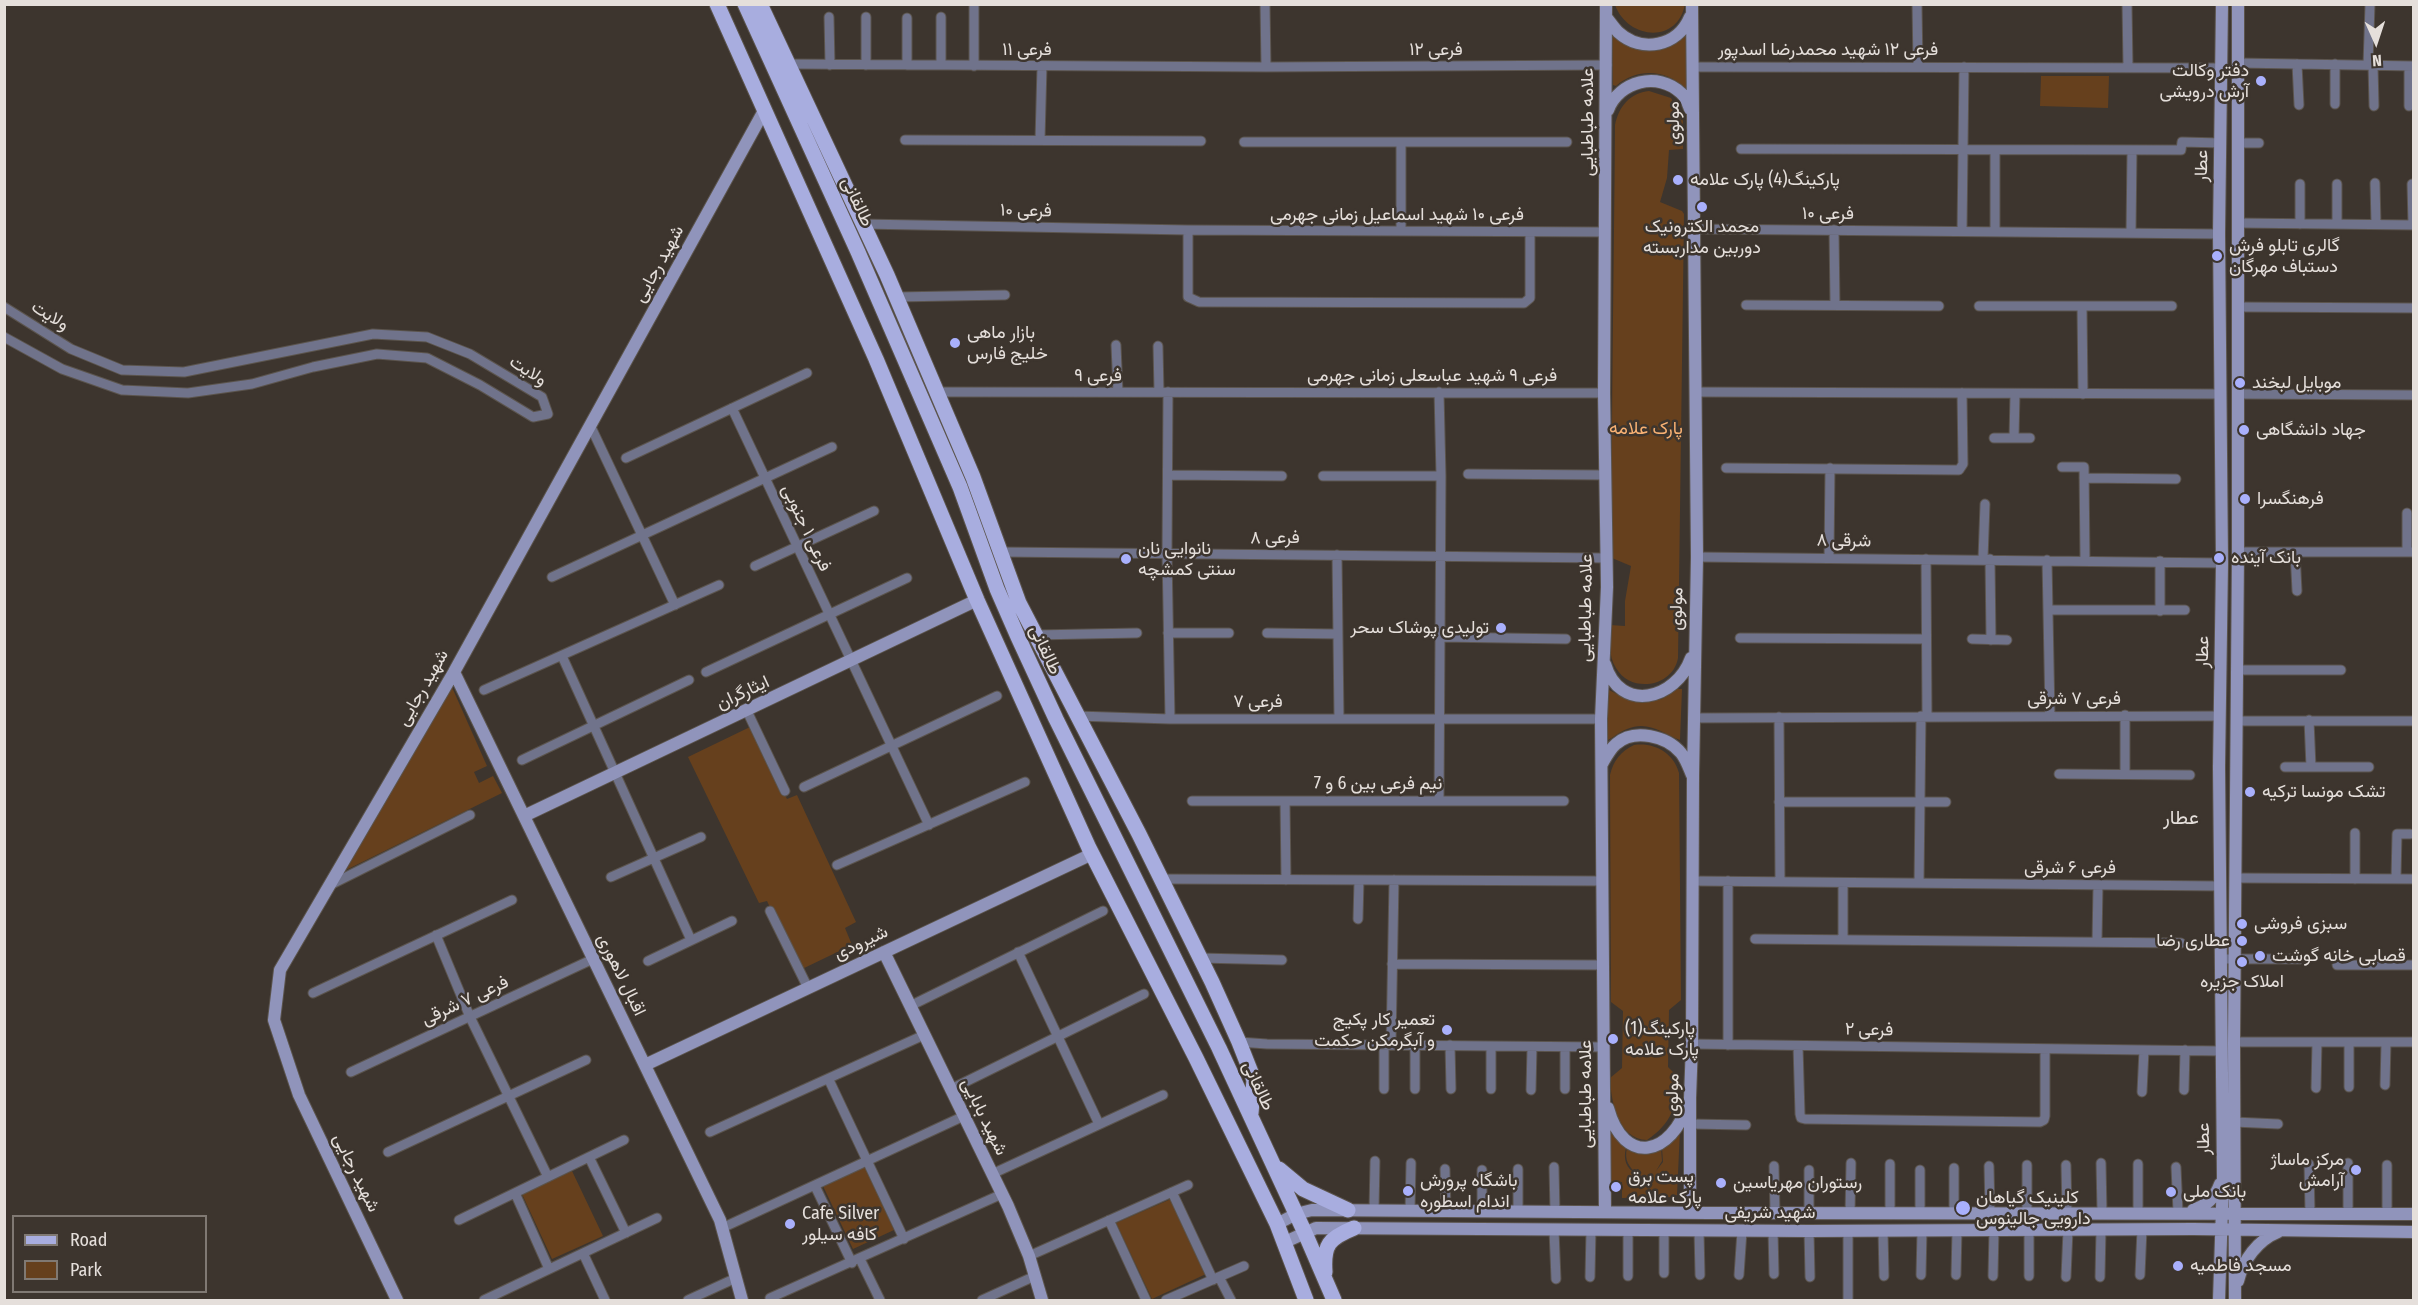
<!DOCTYPE html>
<html>
<head>
<meta charset="utf-8">
<style>
  body { margin:0 }
  #map { position:relative; width:2418px; height:1305px; overflow:hidden; background:#3d352e; font-family:"Fira Sans Condensed",sans-serif }
  canvas { display:block }
  .frame { position:absolute; inset:0; border:6px solid #e5dfdb; pointer-events:none }
  .legend { position:absolute; left:12px; top:1215px; width:195px; height:78px; box-sizing:border-box; background:#3d352e; border:2px solid #807973; margin:0; padding:8px 10px; list-style:none; font-size:18px; color:#e5dfdb }
  .legend li { display:flex; align-items:center; gap:12px; height:30px }
  .legend b { width:30px; border:2px solid #807973 }
  .north { position:absolute; left:2346px; top:12px; width:60px; height:60px; -webkit-text-stroke:4px #3d352e; paint-order:stroke; rotate:177deg; font-size:16px; font-weight:700; line-height:24px; text-align:center; color:#e5dfdb }
  .north::after { content:''; display:block; margin:auto; width:21px; height:27px; background:#e5dfdb; clip-path:polygon(50% 0,100% 100%,50% 72%,0 100%) }
</style>
</head>
<body>
<div id="map">
<canvas width="2418" height="1305"></canvas>
<div class="frame"></div>
<ul class="legend">
<li><b style="height:8px;background:#a8addf"></b>Road</li>
<li><b style="height:16px;background:#66401d"></b>Park</li>
</ul>
<div class="north">N</div>
</div>
<script>
const c = document.querySelector('canvas').getContext('2d');
c.lineJoin = 'round';
function paint(path, color) { c.fillStyle = color; c.fill(path, 'evenodd'); }
function strokePath(path, color, width, dash) { c.strokeStyle = color; c.lineWidth = width; c.lineCap = dash ? 'butt' : 'round'; c.setLineDash(dash || []); c.stroke(path); }
function label(font, color, halo, rows, align = 'center') {
  c.font = font + ' "Fira Sans Condensed",Vazirmatn,sans-serif'; c.lineWidth = 5; c.setLineDash([]); c.textBaseline = 'middle'; c.strokeStyle = halo; c.fillStyle = color; for (const [text, x, y, turn = 0] of rows) {
    c.save(); c.translate(x, y); c.rotate((+turn || 0) * Math.PI / 180); c.textAlign = isNaN(turn) ? turn : align; if (halo) c.strokeText(text, 0, 0); c.fillText(text, 0, 0); c.restore();
  }
}
paint(new Path2D(`
  M1685 4C1678 44 1628 40 1615 5Z
  M1615 36 1669 46 1685 36H1688L1687 86 1685 88C1665 69 1637 68 1616 86L1613 85 1612 37Z
  M2041 76H2109L2108 108 2040 106Z
  M1649 91 1671 98 1683 119V149L1669 150 1667 178 1660 202 1682 211 1684 214 1678 658C1673 687 1631 694 1616 668 1608 656 1610 639 1610 625L1625 626V601L1631 566 1612 558C1611 414 1614 269 1615 125 1619 106 1630 93 1649 91Z
  M451 685 487 766 474 772 479 783 493 776 502 793 346 870Z
  M1607 689 1625 698 1642 702 1662 699 1677 689H1682L1680 740C1662 733 1648 720 1627 729 1619 732 1613 738 1606 741Z
  M750 727 787 799 797 795 856 922 845 928 852 945 800 970 767 901 759 903 688 757Z
  M1634 745C1654 742 1674 753 1679 773L1681 1000 1669 1010 1668 1067 1678 1077C1678 1105 1671 1124 1647 1140 1617 1139 1611 1100 1610 1078L1622 1068 1623 1011 1611 1002 1610 775C1613 761 1621 751 1634 745Z
  M1680 1130 1677 1195 1674 1197 1622 1198V1182H1609L1610 1132 1626 1148C1623 1159 1626 1169 1637 1174 1629 1167 1624 1160 1627 1148H1661L1662 1161 1656 1171 1663 1162 1662 1148Z
  M865 1166 894 1230 853 1249 823 1186Z
  M572 1171 603 1236 552 1259 522 1194Z
  M1171 1199 1206 1274 1152 1299 1116 1223Z`), '#66401d');
const street = new Path2D(`
  M1265 4 1266 67
  M1917 4 1918 67
  M2127 4 2128 67
  M829 17 830 65
  M866 17V65
  M941 17V65
  M2238 63 2414 66
  M788 64 1266 67 1607 65
  M2297 64 2299 105
  M2335 64V104
  M907 65V18
  M2368 65 2370 4
  M2373 65 2374 106
  M974 66V4
  M1692 67 2223 68
  M2409 106V66
  M905 140 1201 141
  M1040 140 1042 66
  M1244 142H1567
  M1401 143V231
  M2237 143H2259
  M1741 149 2181 150 2182 142 2221 143
  M2375 183 2376 224
  M2412 184 2413 225
  M2237 223 2414 225
  M862 224 1188 230 1605 232
  M2300 224V184
  M2337 224V184
  M1693 229 2219 234
  M1188 230V297L1199 302 1524 303 1530 298V232
  M1834 230 1835 305
  M1962 231 1964 67
  M1995 231V150
  M2131 232 2132 150
  M896 297 1005 295
  M1746 305 1939 306
  M1979 306H2172
  M4 307 71 349 122 370 184 372 373 334 427 337 470 354 542 397 548 414 533 417 480 385 427 358 377 354 313 367 252 384 188 393 122 390 62 369 4 337
  M2082 307 2083 394
  M2237 307 2414 308
  M1116 345 1118 392
  M1158 346 1159 392
  M936 392 1604 393
  M1168 392 1167 554 1170 719
  M1439 392 1441 476 1439 800
  M1695 392 2221 394
  M2237 394 2414 395
  M732 408 929 825
  M590 425 675 605
  M1994 438H2030
  M2014 438 2015 394
  M626 458 807 373
  M2062 467H2084L2085 560
  M1726 468 1959 470 1963 464 1962 393
  M1468 474 1605 475
  M1169 475 1282 476
  M1323 476H1441
  M2084 478 2176 479
  M2407 513V552
  M1000 552 1606 558
  M2238 552H2414
  M2295 552 2297 591
  M1337 555 1339 719
  M1697 557 2222 563
  M1829 558 1830 468
  M1926 559 1927 716
  M1983 559 1985 504
  M1990 559 1991 640
  M2047 560 2050 716
  M755 566 874 511
  M552 577 832 447
  M2048 610H2185
  M2160 611V561
  M1168 633H1229
  M1267 633 1338 634
  M1035 635 1137 633
  M1441 637 1566 639
  M1740 638 1926 639
  M1972 639 2007 640
  M562 656 691 940
  M2237 670H2341
  M706 672 907 578
  M484 690 719 585
  M747 711 785 791
  M1077 716 1170 719H1601
  M1779 717 1780 882
  M1693 718 2220 716
  M2309 720 2311 767
  M2236 721H2414
  M522 760 689 680
  M2285 767H2369
  M2059 774 2190 775
  M2125 774V715
  M804 787 997 696
  M1192 801H1564
  M1285 801 1286 880
  M1779 802H1946
  M837 865 1025 782
  M611 877 701 837
  M2235 878 2414 879
  M1161 879 1603 881
  M2355 879V833
  M2396 879 2397 834H2410
  M1694 881 2220 886
  M1728 881V1045
  M1843 883V940
  M1919 883 1921 716
  M330 885 470 815
  M770 911 808 988
  M1358 919 1359 880
  M436 935 470 1017 548 1177
  M1755 939 2181 943
  M2097 942 2098 885
  M1018 952 1099 1124
  M1200 958 1282 960
  M2221 959H2300
  M648 961 732 921
  M1392 964 1604 965
  M2337 965H2414
  M313 993 512 900
  M910 1006 1103 911
  M1239 1042 1267 1044 1604 1047
  M2234 1042H2414
  M1692 1044 2221 1051
  M1384 1045V1089
  M1391 1045 1394 880
  M1450 1045 1451 1089
  M1798 1046 1800 1114 1801 1118 1805 1119 2040 1122 2044 1120 2045 1116V1049
  M351 1072 593 959
  M829 1080 904 1239
  M2385 1085 2386 1042
  M2349 1087V1042
  M2316 1088 2317 1042
  M951 1089 1144 994
  M1415 1089V1045
  M1491 1089V1046
  M1565 1089V1047
  M1531 1090 1532 1047
  M2184 1090 2185 1050
  M2142 1092 2144 1050
  M2234 1122 2278 1124
  M1691 1124 1746 1125
  M710 1132 924 1035
  M388 1152 586 1060
  M589 1157 626 1233
  M2101 1163 2102 1212
  M1890 1164V1213
  M2138 1164V1212
  M2309 1164 2310 1213
  M2066 1165 2067 1213
  M1774 1166 1775 1213
  M1989 1166 1990 1213
  M1554 1167 1555 1212
  M2176 1167 2178 1212
  M1954 1168V1213
  M1445 1169 1446 1212
  M1518 1169V1212
  M1482 1170V1212
  M1809 1170V1213
  M1920 1170V1213
  M992 1174 1163 1095
  M815 1186 852 1263
  M1172 1192 1213 1280
  M515 1193 549 1269
  M1374 1210 1375 1161
  M1410 1211 1411 1163
  M1850 1213 1851 1163
  M2027 1213V1165
  M2348 1213V1163
  M2387 1213V1165
  M459 1220 624 1140
  M1109 1220 1146 1300
  M722 1228 964 1116
  M1554 1230 1556 1279
  M1664 1230V1273
  M2029 1230V1276
  M1699 1231 1700 1275
  M1773 1231 1774 1274
  M1809 1231 1810 1277
  M1848 1231V1300
  M1883 1231 1884 1276
  M583 1253 605 1300
  M1029 1256 1188 1185
  M860 1259 880 1300
  M1739 1275 1742 1231
  M1921 1275 1922 1231
  M1956 1275 1957 1230
  M2140 1275 2142 1229
  M1628 1276V1230
  M1993 1276 1994 1230
  M1219 1277 1231 1300
  M1590 1277 1591 1230
  M2066 1277 2068 1230
  M2100 1277 2101 1230
  M770 1298 1002 1194
  M484 1300 657 1218
  M688 1300 736 1278
  M982 1300 1035 1276
  M1166 1300 1244 1266`);
const secondary = new Path2D(`
  M1606 17C1610 22 1614 28 1618 32 1642 54 1678 46 1690 17
  M1608 110C1619 81 1658 71 1681 93 1686 97 1688 104 1690 109
  M1605 664C1620 714 1676 700 1691 658
  M454 672 720 1220 742 1300
  M1602 764C1606 757 1610 749 1616 744 1634 728 1667 736 1681 753 1686 759 1689 768 1692 775
  M524 816 977 600
  M884 952 1008 1206 1029 1256 1042 1300
  M645 1065 1092 854
  M1608 1108C1624 1167 1672 1156 1688 1103
  M2193 1210C2207 1205 2215 1198 2220 1184
  M1605 1212 1601 719 1607 587 1604 393 1606 4
  M1690 1213V1098L1692 1044 1693 776 1697 557 1692 4
  M1277 1224 1296 1214 1312 1210 1709 1213 2414 1214
  M1285 1242 1316 1228 1809 1231 2193 1229 2414 1232
  M2238 1281C2243 1260 2258 1240 2278 1232
  M397 1300 299 1095 274 1020 280 970 454 672 765 109
  M2219 1300 2223 1177 2219 767 2222 563 2219 234 2222 4
  M2235 1300 2234 1042 2238 552V4`);
const primary = new Path2D(`
  M717 4 876 359 977 600 1089 848 1196 1058 1277 1224 1306 1300
  M745 4 858 252 960 487 997 589 1018 637 1056 719 1219 1048 1305 1233 1334 1300
  M760 4 887 275 973 477 1019 603 1139 834 1212 982 1239 1042 1254 1080 1251 1113
  M1279 1169 1303 1189 1348 1210
  M1325 1272C1323 1245 1329 1238 1354 1228`);
strokePath(street, '#5b544d', 11);
strokePath(secondary, '#5b544d', 14);
strokePath(primary, '#5b544d', 17);
strokePath(street, '#70738b', 9);
strokePath(secondary, '#9094bb', 12);
strokePath(primary, '#a8addf', 15);
for (const [x, y, r, color] of [
  [2261,81,6,"#a9b0fc"],
  [1678,180,6,"#a9b0fc"],
  [1702,207,6,"#a9b0fc"],
  [2217,256,6,"#a9b0fc"],
  [955,343,6,"#a9b0fc"],
  [2240,383,6,"#a9b0fc"],
  [2244,430,6,"#a9b0fc"],
  [2245,499,6,"#a9b0fc"],
  [2219,558,6,"#a9b0fc"],
  [1126,559,6,"#a9b0fc"],
  [1501,628,6,"#a9b0fc"],
  [2250,792,6,"#a9b0fc"],
  [2242,924,6,"#a9b0fc"],
  [2242,941,6,"#a9b0fc"],
  [2260,956,6,"#a9b0fc"],
  [2242,962,6,"#a9b0fc"],
  [1447,1030,6,"#a9b0fc"],
  [1613,1039,6,"#a9b0fc"],
  [2356,1170,6,"#a9b0fc"],
  [1721,1183,6,"#a9b0fc"],
  [1616,1187,6,"#a9b0fc"],
  [1408,1191,6,"#a9b0fc"],
  [2171,1192,6,"#a9b0fc"],
  [1963,1208,8,"#a9b0fc"],
  [790,1224,6,"#a9b0fc"],
  [2178,1266,6,"#a9b0fc"]
]) { const dot = new Path2D(); dot.arc(x, y, r, 0, 2 * Math.PI); c.fillStyle = color; c.fill(dot); strokePath(dot, '#3d352e', 2); }
label('18px', '#e5dfdb', '#3d352e', [
  ["فرعی ۱۱",1027,50],
  ["فرعی ۱۲",1436,50],
  ["فرعی ۱۲ شهید محمدرضا اسدپور",1828,50],
  ["علامه طباطبایی",1588,122,-90],
  ["مولوی",1674,123,-91],
  ["عطار",2202,166,-89],
  ["طالقانی",857,202,65],
  ["فرعی ۱۰",1026,211,1],
  ["فرعی ۱۰",1828,214],
  ["فرعی ۱۰ شهید اسماعیل زمانی جهرمی",1397,215],
  ["شهید رجایی",659,264,-61],
  ["ولایت",50,316,32],
  ["ولایت",528,371,33],
  ["فرعی ۹",1098,376],
  ["فرعی ۹ شهید عباسعلی زمانی جهرمی",1432,376],
  ["فرعی ۱ جنوبی",806,528,65],
  ["فرعی ۸",1275,538],
  ["۸ شرقی",1844,541,1],
  ["علامه طباطبایی",1586,608,-89],
  ["مولوی",1677,609,-89],
  ["طالقانی",1045,650,65],
  ["عطار",2203,652,-89],
  ["شهید رجایی",423,688,-60],
  ["ایثارگران",743,693,-25],
  ["فرعی ۷ شرقی",2074,699],
  ["فرعی ۷",1258,702],
  ["نیم فرعی بین 6 و 7",1378,784],
  ["فرعی ۶ شرقی",2070,868],
  ["شیرودی",861,943,-25],
  ["اقبال لاهوری",621,975,64],
  ["فرعی ۷ شرقی",465,1001,-25],
  ["فرعی ۲",1869,1030,1],
  ["طالقانی",1258,1086,65],
  ["علامه طباطبایی",1586,1094,-90],
  ["مولوی",1673,1095,-89],
  ["شهید بابایی",984,1117,64],
  ["عطار",2204,1139,-91],
  ["شهید رجایی",356,1173,64],
  ["شهید شریفی",1770,1213]
]);
label('18px', '#e5dfdb', '#3d352e', [
  ["دفتر وکالت",2249,71,"right"],
  ["آرش درویشی",2249,92,"right"],
  ["پارکینگ(4) پارک علامه",1690,180],
  ["محمد الکترونیک",1702,227,"center"],
  ["دوربین مداربسته",1702,248,"center"],
  ["گالری تابلو فرش",2229,246],
  ["دستباف مهرگان",2229,267],
  ["بازار ماهی",967,333],
  ["خلیج فارس",967,354],
  ["موبایل لبخند",2252,383],
  ["جهاد دانشگاهی",2256,430],
  ["فرهنگسرا",2257,499],
  ["نانوایی نان",1138,549],
  ["سنتی کمشچه",1138,570],
  ["بانک آینده",2231,558],
  ["تولیدی پوشاک سحر",1489,628,"right"],
  ["تشک مونسا ترکیه",2262,792],
  ["سبزی فروشی",2254,924],
  ["عطاری رضا",2230,941,"right"],
  ["قصابی خانه گوشت",2272,956],
  ["املاک جزیره",2242,982,"center"],
  ["تعمیر کار پکیج",1435,1020,"right"],
  ["و آبگرمکن حکمت",1435,1041,"right"],
  ["پارکینگ(1)",1625,1029],
  ["پارک علامه",1625,1050],
  ["مرکز ماساژ",2344,1160,"right"],
  ["آرامش",2344,1181,"right"],
  ["پست برق",1628,1177],
  ["پارک علامه",1628,1198],
  ["باشگاه پرورش",1420,1181],
  ["اندام اسطوره",1420,1202],
  ["رستوران مهریاسین",1733,1183],
  ["بانک ملی",2183,1192],
  ["کلینیک گیاهان",1976,1198],
  ["دارویی جالینوس",1976,1219],
  ["Cafe Silver",802,1214],
  ["کافه سیلور",802,1235],
  ["مسجد فاطمیه",2190,1266]
], 'left');
label('18px', '#f8b173', '#3d352e', [
  ["پارک علامه",1646,429]
]);
label('20px', '#e5dfdb', '#3d352e', [
  ["عطار",2181,818]
]);
</script>
</body>
</html>
